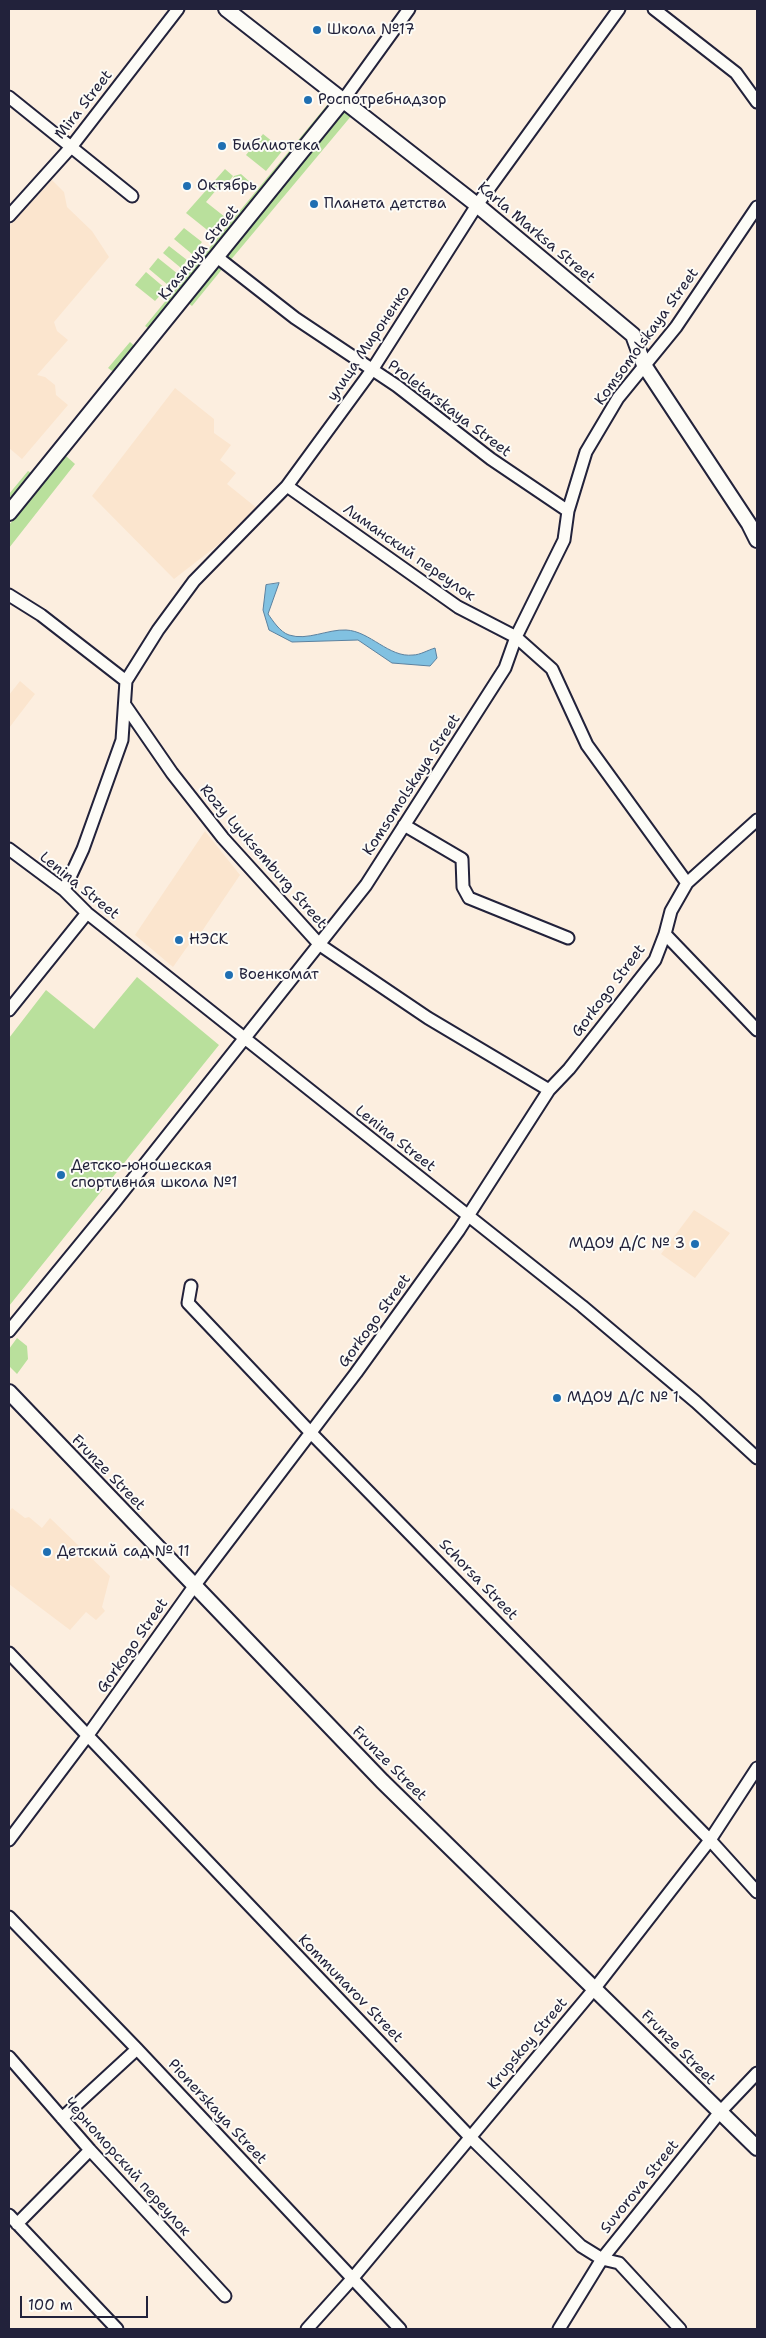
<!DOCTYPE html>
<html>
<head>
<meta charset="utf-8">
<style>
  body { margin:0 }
  #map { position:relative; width:766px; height:2338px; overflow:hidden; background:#fceedf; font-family:"Shantell Sans",sans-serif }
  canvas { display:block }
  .frame { position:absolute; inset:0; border:10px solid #22223b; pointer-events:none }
  .scale { position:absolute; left:20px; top:2296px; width:128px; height:22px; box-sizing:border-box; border:2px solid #22223b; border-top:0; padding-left:6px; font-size:15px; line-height:18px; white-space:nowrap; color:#22223b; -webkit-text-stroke:4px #fdfcf7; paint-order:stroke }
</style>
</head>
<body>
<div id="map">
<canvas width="766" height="2338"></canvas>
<div class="frame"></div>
<div class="scale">100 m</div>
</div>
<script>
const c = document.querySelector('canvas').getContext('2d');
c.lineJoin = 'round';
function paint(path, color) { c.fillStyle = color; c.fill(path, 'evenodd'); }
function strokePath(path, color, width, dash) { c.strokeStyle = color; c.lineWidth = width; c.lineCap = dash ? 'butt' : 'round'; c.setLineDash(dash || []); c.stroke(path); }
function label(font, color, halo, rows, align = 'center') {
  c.font = font + ' "Shantell Sans",sans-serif'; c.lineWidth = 4; c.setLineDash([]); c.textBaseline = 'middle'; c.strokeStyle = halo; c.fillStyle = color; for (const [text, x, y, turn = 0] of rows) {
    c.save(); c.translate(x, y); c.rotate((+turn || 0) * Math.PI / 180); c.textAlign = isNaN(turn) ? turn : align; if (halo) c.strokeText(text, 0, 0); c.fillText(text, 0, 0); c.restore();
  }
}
paint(new Path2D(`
  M52 180 64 192 67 207 92 231 109 257 54 322 57 331 68 340 37 375 45 377 55 385 56 395 68 405 22 459 9 448V226Z
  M175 388 214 419V433L231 445 220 460 236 473 227 484 258 509 245 524 174 579 92 496Z
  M20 681 35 694 9 728V695Z
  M205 831 240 875 194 943H190L173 967 135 935Z
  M694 1210 730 1233 695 1278 661 1254Z
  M12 1508 25 1518 29 1517 42 1528 50 1518 110 1576 102 1607 105 1611 96 1620 86 1612 70 1630 9 1584V1512Z`), '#fbe5ce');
paint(new Path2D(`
  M332 99 336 103 151 330 145 326Z
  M345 109 352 115 229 262 222 257Z
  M263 134 283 150 266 171 246 155Z
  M225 169 233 176 227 184 223 182 206 202 225 217 211 233 186 213Z
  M241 174 251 183 244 192 232 180 234 176Z
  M184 228 202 242 192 254 174 239Z
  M169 246 187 260 181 268 163 253Z
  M158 258 178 274 168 285 149 269Z
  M218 264 223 268 192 306 187 302Z
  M146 272 166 289 155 301 135 285Z
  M130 342 137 348 115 373 108 368Z
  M66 456 75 464 9 548V525Z
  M28 471 33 474 12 499 9 494Z
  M137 977 219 1045 9 1306V1038L46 990 94 1029Z
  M17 1338 27 1346 28 1359 17 1374 9 1366V1349Z`), '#b9e09c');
const water = new Path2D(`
  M279 583 268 614C273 621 280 632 289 635 307 641 328 629 346 630 370 631 389 658 413 655 420 655 428 650 435 648L437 658 430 666 392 663 358 640 292 642 269 630 263 610 266 585Z`);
paint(water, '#81c1e1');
strokePath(water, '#5b819f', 1);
const minor = new Path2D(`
  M654 9 736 73 757 102
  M9 97 132 196
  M344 99 409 9
  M9 216 72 146 178 9
  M217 257 295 318 397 386 491 459 568 511
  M287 486 458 607 516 637 552 669 587 745 687 883
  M9 595 41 615 126 681
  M125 705 172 773 223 838 320 945 428 1018 549 1090
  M404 825 462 859 463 887 469 898 568 938
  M9 849 64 890 87 913 582 1306 696 1402 757 1458
  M64 890 83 849 122 740 126 681 158 630 194 581 287 486 372 370 477 205 619 9
  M665 934 757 1030
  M9 1010 87 913
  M191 1286 188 1303 312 1434 710 1840 757 1892
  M9 1331 114 1203 366 885 505 668 516 637 564 540 568 511 586 452 618 398 676 327 757 207
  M9 1653 470 2137 581 2246 602 2259 619 2263 680 2329
  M9 1840 88 1735 195 1585 356 1373 459 1230 549 1090 569 1069 655 960 665 934 671 911 687 883 757 820
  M9 1917 137 2049 400 2329
  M9 2057 90 2150 225 2296
  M62 2118 137 2049
  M9 2215 117 2329
  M17 2224 90 2150
  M307 2329 352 2279 595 1988 710 1840 757 1768
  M559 2329 602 2259 720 2112 757 2073`);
const major = new Path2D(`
  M226 9 477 205 633 335 644 365 749 524 757 540
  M9 513 344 99
  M9 1392 382 1781 757 2148`);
strokePath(minor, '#22223b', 15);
strokePath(major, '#22223b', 18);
strokePath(minor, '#fdfcf7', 11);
strokePath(major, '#fdfcf7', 14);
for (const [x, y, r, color] of [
  [317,30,5,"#1f6fb2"],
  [308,100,5,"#1f6fb2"],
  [222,146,5,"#1f6fb2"],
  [187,186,5,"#1f6fb2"],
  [314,204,5,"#1f6fb2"],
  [179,940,5,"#1f6fb2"],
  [229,975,5,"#1f6fb2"],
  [61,1175,5,"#1f6fb2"],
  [695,1244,5,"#1f6fb2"],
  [557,1398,5,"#1f6fb2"],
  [47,1552,5,"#1f6fb2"]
]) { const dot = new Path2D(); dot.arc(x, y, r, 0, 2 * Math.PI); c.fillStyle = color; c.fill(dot); strokePath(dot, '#fdfcf7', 2); }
label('15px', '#22223b', '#fdfcf7', [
  ["Школа №17",327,30],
  ["Роспотребнадзор",318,100],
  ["Библиотека",232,146],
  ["Октябрь",197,186],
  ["Планета детства",324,204],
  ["НЭСК",189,940],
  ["Военкомат",239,975],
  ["Детско-юношеская",71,1166],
  ["спортивная школа №1",71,1183],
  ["МДОУ Д/С № 3",685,1244,"right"],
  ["МДОУ Д/С № 1",567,1398],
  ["Детский сад № 11",57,1552]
], 'left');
label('15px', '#22223b', '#fdfcf7', [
  ["Mira Street",84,105,-52],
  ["Karla Marksa Street",536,233,40],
  ["Krasnaya Street",199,253,-51],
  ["Komsomolskaya Street",647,337,-54],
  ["улица Мироненко",369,344,-56],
  ["Proletarskaya Street",449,409,37],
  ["Лиманский переулок",409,553,35],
  ["Komsomolskaya Street",412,785,-57],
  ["Rozy Lyuksemburg Street",263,857,49],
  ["Lenina Street",79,886,39],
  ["Gorkogo Street",609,991,-53],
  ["Lenina Street",395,1139,38],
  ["Gorkogo Street",375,1321,-54],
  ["Frunze Street",108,1473,46],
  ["Schorsa Street",478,1580,46],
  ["Gorkogo Street",133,1646,-55],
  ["Frunze Street",389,1764,45],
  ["Kommunarov Street",350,1989,46],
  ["Krupskoy Street",528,2044,-50],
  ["Frunze Street",678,2048,45],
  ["Pionerskaya Street",217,2112,47],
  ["Черноморский переулок",127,2167,48],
  ["Suvorova Street",640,2187,-51]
]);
</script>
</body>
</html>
